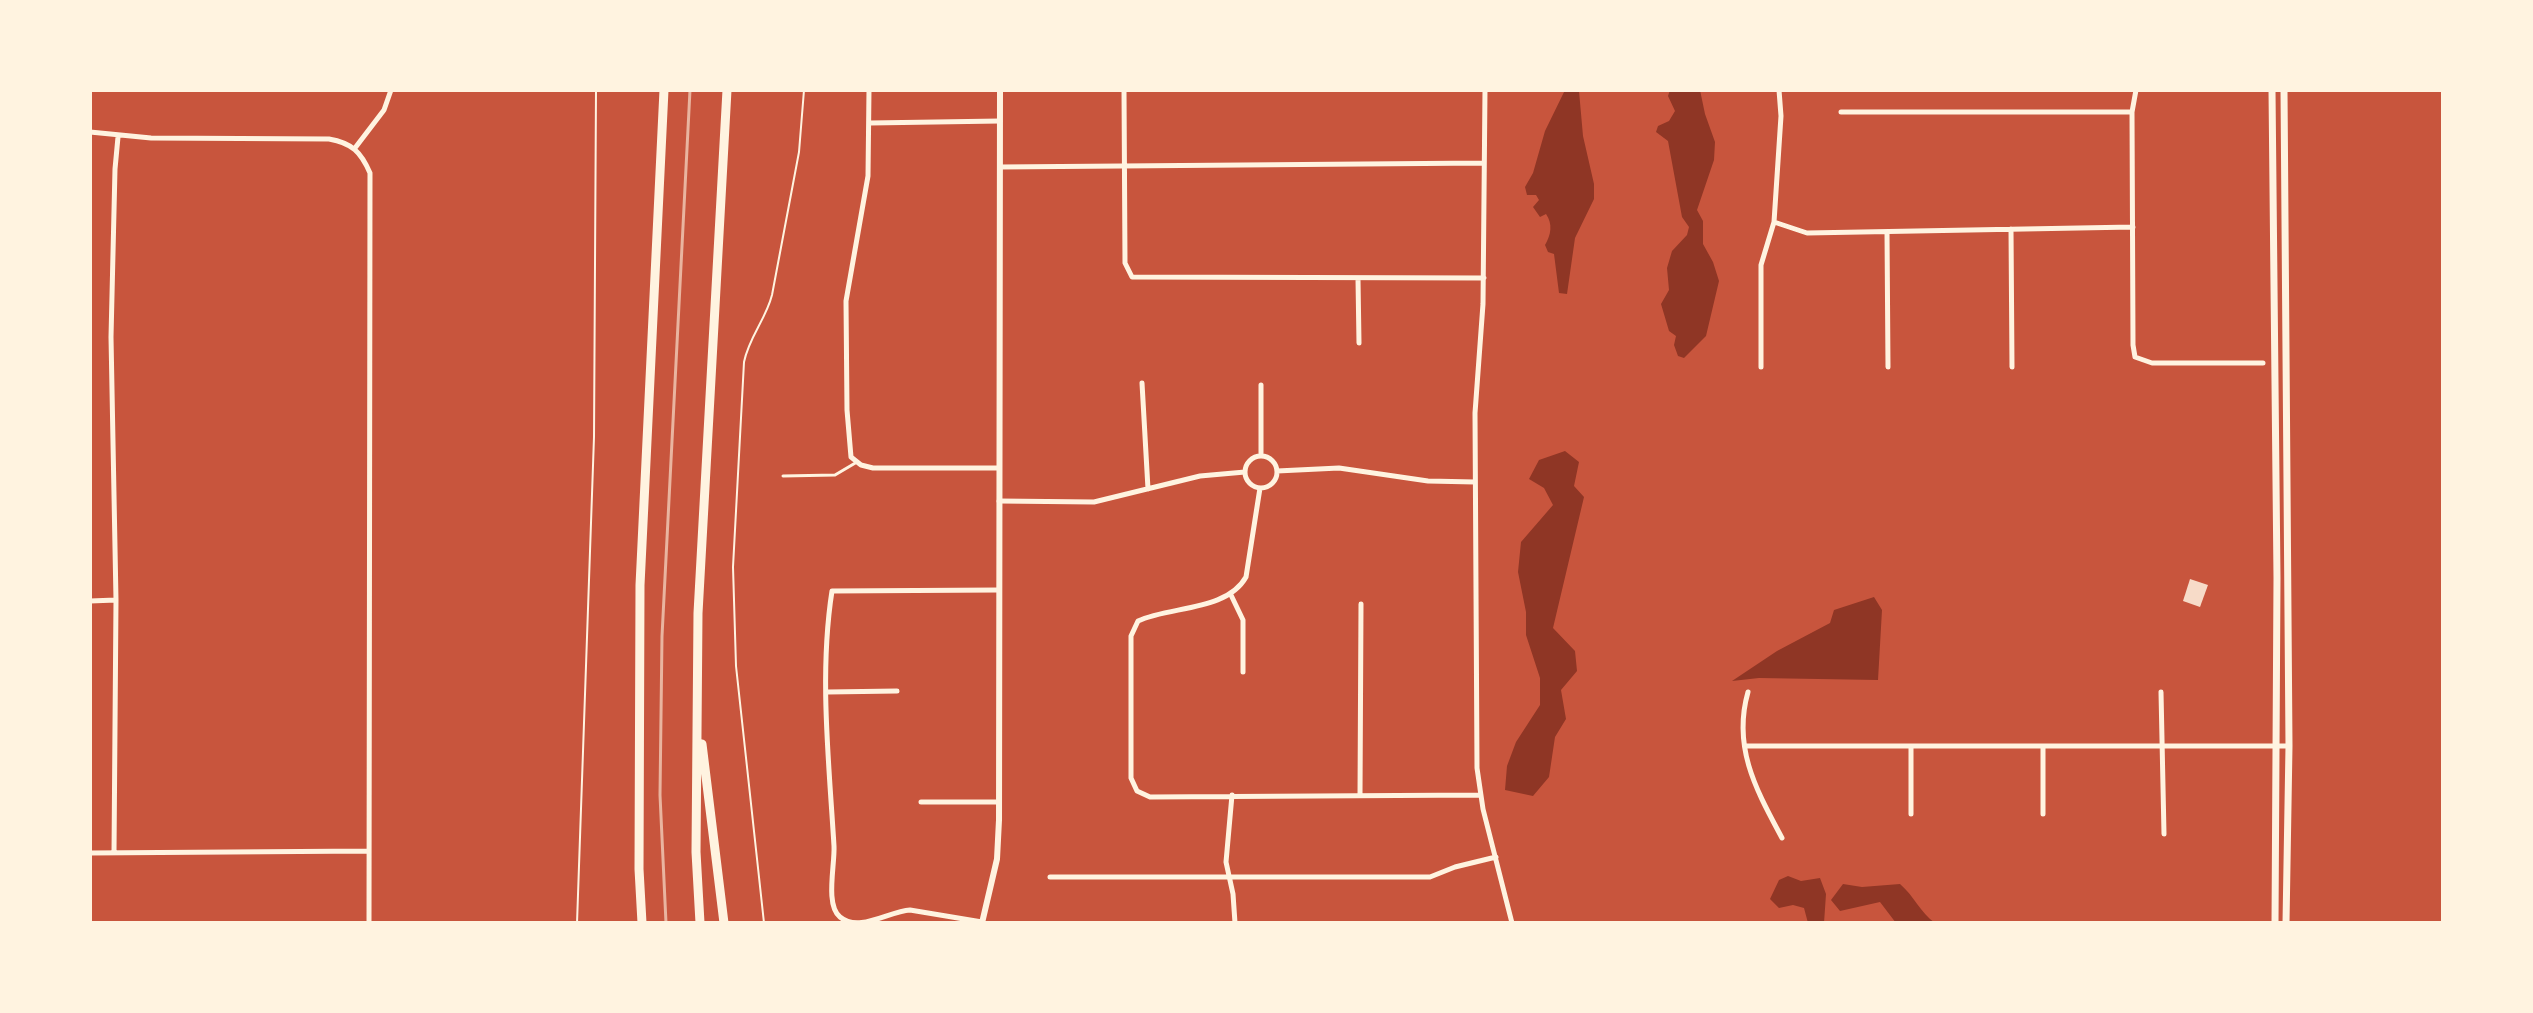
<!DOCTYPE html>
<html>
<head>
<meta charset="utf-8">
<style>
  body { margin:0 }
  #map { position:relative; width:2533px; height:1013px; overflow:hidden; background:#c8553d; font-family:"PT Sans Narrow",sans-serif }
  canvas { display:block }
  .frame { position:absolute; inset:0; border:92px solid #fff3e0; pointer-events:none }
</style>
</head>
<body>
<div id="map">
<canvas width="2533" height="1013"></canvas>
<div class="frame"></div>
</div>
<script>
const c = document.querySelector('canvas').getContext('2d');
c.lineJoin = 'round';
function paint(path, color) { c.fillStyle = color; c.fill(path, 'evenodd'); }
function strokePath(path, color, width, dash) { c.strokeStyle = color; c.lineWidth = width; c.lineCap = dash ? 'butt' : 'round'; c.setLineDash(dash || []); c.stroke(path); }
paint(new Path2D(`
  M1565 90 1579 91 1583 136 1594 184V199L1575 238 1567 294 1559 293 1554 254 1548 252 1545 245C1551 235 1553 224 1546 214L1540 217 1533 207 1539 200 1536 195H1527L1525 187 1533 173 1545 131Z
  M1670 90H1700L1705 114 1715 142 1714 160 1697 210 1703 221V244L1713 262 1719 281 1706 336 1684 358 1678 356 1674 345 1676 336 1669 331 1661 304 1669 290 1667 268 1672 251 1687 235 1689 227 1682 217 1668 141 1656 132 1658 126 1669 121 1675 111 1668 96Z
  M1565 451 1579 462 1574 486 1584 497 1553 628 1575 651 1577 671 1561 690 1566 719 1555 737 1549 777 1533 796 1505 790 1507 766 1516 742 1540 705V678L1526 635V612L1518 572 1521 542 1553 505 1544 488 1529 479 1539 460Z
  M1874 597 1882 610 1878 680 1759 678 1732 681 1777 651 1830 623 1834 610Z
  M1788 876 1801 881 1820 878 1826 894 1824 923H1808L1804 908 1793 905 1779 908 1770 899 1779 880Z
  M1843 884 1862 887 1900 884C1914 896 1920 912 1935 923H1896L1880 902 1840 911 1831 900Z`), '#8f3625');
paint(new Path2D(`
  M2190 579 2208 585 2200 607 2183 601Z`), '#f7dbc8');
strokePath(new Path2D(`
  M577 923 594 437 596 90
  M764 923 736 666 733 567 744 362C749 337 766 319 772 295L799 152 804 90`), '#fff3e0', 2);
strokePath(new Path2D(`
  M783 476 835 475 857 462`), '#fff3e0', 3);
strokePath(new Path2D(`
  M869 90 868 176 846 301 847 410 851 457 861 465 873 468H999
  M1124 90 1125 263 1132 277 1484 278
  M1485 90 1483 304 1475 413 1477 768 1483 809 1512 923
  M2136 90 2132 112 2133 345 2135 357 2152 363H2263
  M1841 112H2132
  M870 123 1000 121
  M90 132 151 138 329 139C352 143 361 152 370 173L369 923
  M355 148 384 110 391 90
  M1000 167 1484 163
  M1774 222 1807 233 2133 227
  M2011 229 2012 367
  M1887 232 1888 367
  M1358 279 1359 343
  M1761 367V265L1774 222 1781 116 1779 90
  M1142 383 1148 489
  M1261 385V456
  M1245 472a16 16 0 1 1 32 0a16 16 0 1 1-32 0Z
  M1277 471 1339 468 1428 481 1475 482
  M1260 488 1246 577C1227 611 1171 606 1138 621L1131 636V778L1137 791 1150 797 1480 795
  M999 501 1094 502 1200 476 1245 472
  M1231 595 1243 620V672
  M90 601 116 600
  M828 692 897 691
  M1748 692C1732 748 1757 791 1782 838
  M2161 692 2164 834
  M1745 746H2289
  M1911 746V814
  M1232 795 1226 862 1233 894 1235 923
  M1360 795 1361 604
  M921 802H999
  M2043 814V746
  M90 853 369 851
  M114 853 116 600 111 337 115 169 118 137
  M1050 877H1430L1455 867 1496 857
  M982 922 910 910C889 911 859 933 840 917 825 905 835 865 834 846 829 762 819 674 832 591L999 590`), '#fff3e0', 5);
strokePath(new Path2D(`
  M982 923 997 859 999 820 1000 90`), '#fff3e0', 6);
strokePath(new Path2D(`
  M2272 90 2277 578 2275 923
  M2284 90 2289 746 2286 923`), '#fff3e0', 7);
strokePath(new Path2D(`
  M702 744 724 923
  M642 923 639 869 640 585 664 90
  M700 923 696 852 698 613 727 90`), '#fff3e0', 9);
strokePath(new Path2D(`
  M666 923 660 795 662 636 690 90`), '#e9b49f', 3);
</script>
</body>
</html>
